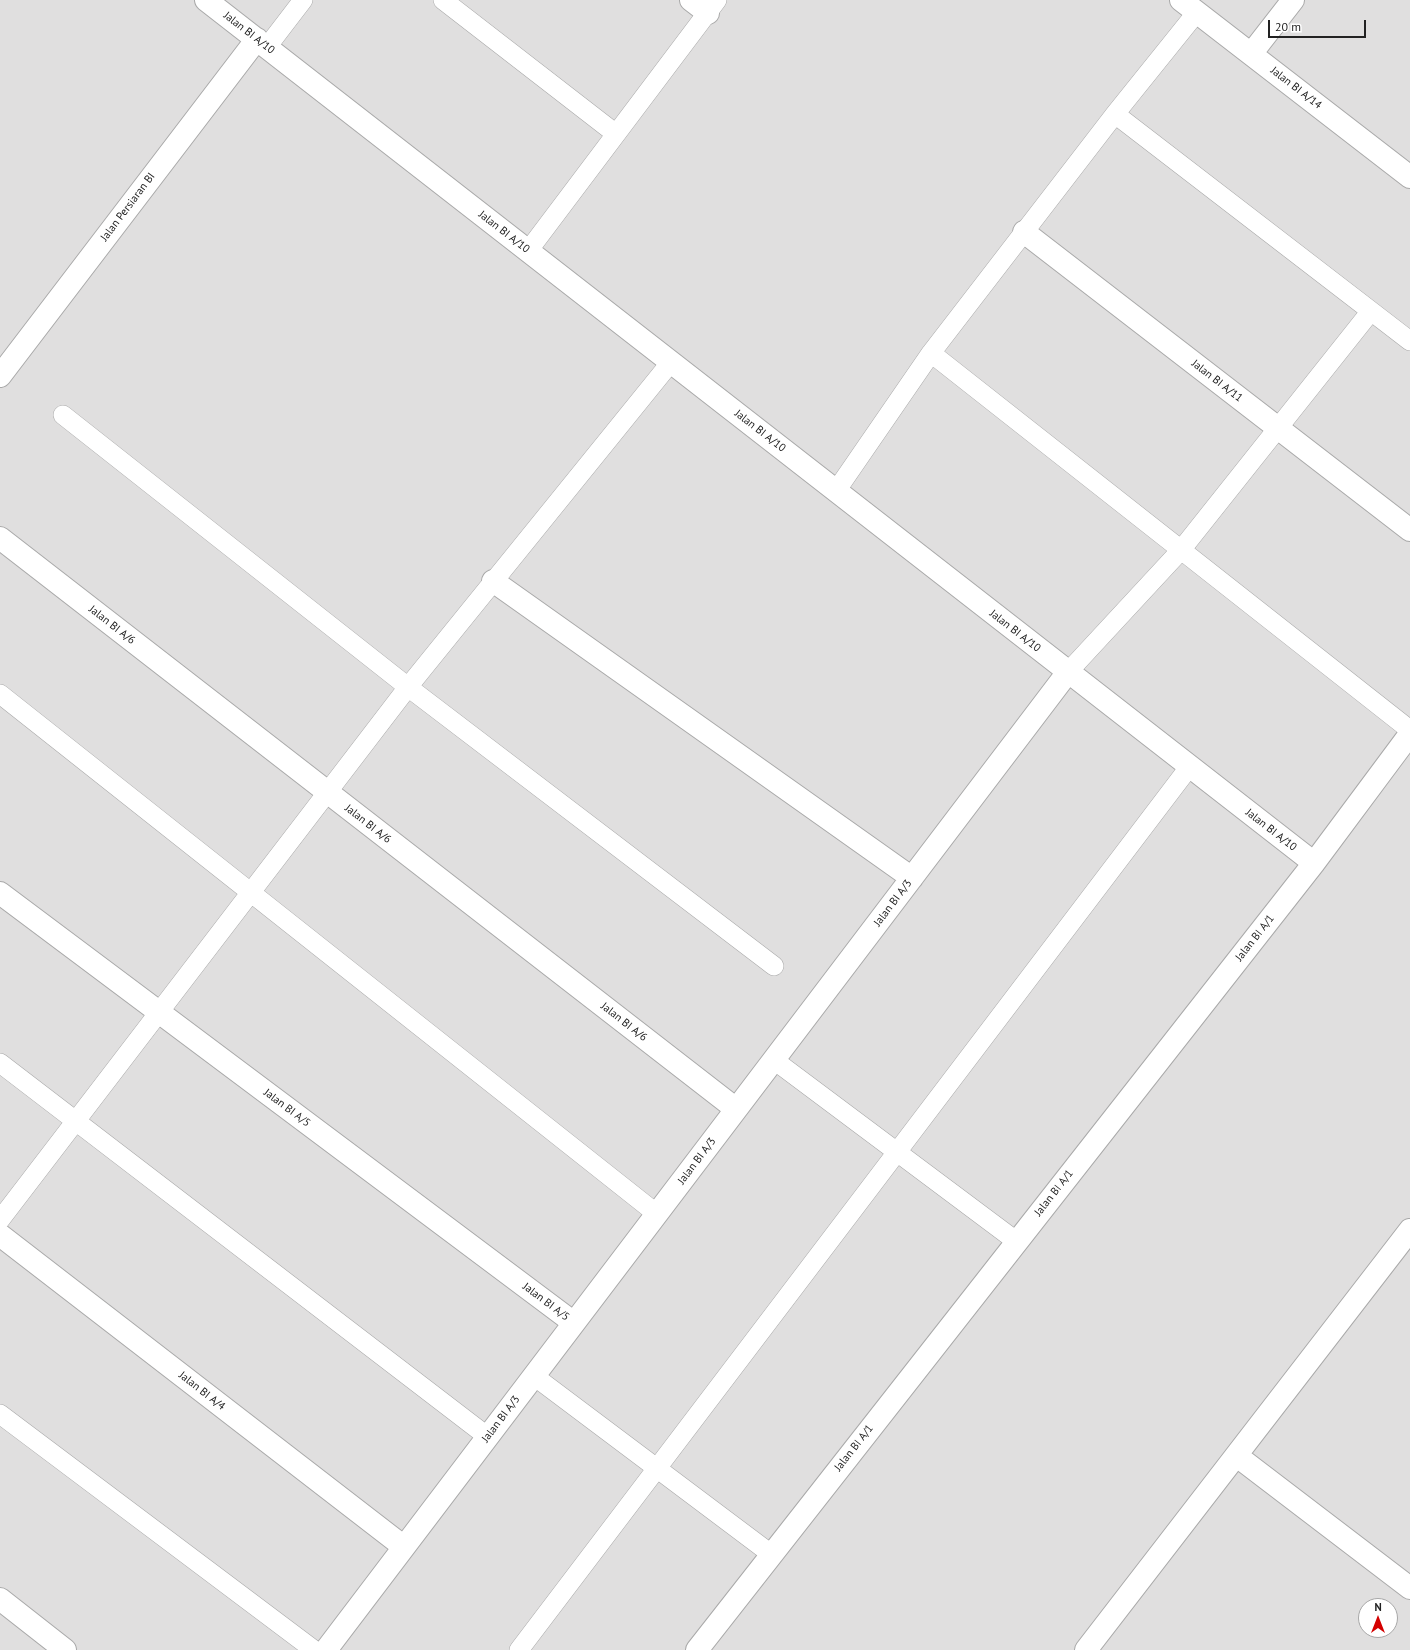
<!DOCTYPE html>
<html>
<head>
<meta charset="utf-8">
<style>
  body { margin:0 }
  #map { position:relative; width:1410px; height:1650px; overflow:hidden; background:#f2efe9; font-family:"PT Sans",sans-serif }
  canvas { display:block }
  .north { position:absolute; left:1358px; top:1598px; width:40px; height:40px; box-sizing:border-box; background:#fff; border:1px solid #a7a7a7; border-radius:50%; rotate:0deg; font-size:11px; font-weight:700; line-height:16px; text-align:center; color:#222 }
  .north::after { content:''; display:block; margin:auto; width:14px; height:18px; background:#d40000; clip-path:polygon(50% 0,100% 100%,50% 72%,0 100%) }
  .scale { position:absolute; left:1268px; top:20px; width:98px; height:18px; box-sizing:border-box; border:2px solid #222; border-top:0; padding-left:5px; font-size:12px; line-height:14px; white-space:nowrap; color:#222; -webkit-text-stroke:3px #fff; paint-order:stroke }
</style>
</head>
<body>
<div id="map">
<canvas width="1410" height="1650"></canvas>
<div class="north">N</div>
<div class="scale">20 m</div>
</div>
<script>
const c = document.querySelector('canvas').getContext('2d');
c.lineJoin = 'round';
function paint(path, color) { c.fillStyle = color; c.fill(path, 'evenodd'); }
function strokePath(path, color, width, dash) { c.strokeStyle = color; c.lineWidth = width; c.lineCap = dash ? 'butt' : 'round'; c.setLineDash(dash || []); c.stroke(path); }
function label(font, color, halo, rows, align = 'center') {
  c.font = font + ' "PT Sans",sans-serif'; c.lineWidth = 3; c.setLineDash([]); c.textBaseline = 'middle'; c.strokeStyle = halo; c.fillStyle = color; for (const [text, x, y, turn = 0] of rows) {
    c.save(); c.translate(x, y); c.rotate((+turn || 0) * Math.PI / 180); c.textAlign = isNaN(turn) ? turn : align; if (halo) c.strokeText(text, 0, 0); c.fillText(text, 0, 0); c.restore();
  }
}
paint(new Path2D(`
  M0 0H1410V1650H0ZM1366 1606H1390V1630H1366Z`), '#e0dfdf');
const lane = new Path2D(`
  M443 0 616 134
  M267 47 303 0
  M1115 114 1410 341
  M528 251 717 0
  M931 353 1410 730
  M63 415 408 687 774 966
  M836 491 931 353 1115 114 1197 12
  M1068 672 1181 550 1371 311
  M0 694 657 1214
  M774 1060 1016 1241
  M0 1063 488 1437
  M0 1220 408 687 671 362
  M534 1376 771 1554
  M0 1414 314 1650
  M519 1650 1190 766`);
const street = new Path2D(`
  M206 0 1314 863
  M691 0 708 13
  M1181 0 1410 177
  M1251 54 1293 0
  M1024 232 1410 530
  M0 376 257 39
  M0 538 736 1109
  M493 581 912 878
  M0 893 574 1323
  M0 1235 404 1547
  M1237 1456 1410 1588
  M0 1599 65 1650
  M326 1650 1068 672
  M697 1650 1314 863 1410 734
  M1086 1650 1410 1230`);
strokePath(lane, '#a9a9a9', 20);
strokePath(street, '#a9a9a9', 24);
strokePath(lane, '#fff', 19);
strokePath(street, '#fff', 22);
label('11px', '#222', '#fff', [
  ["Jalan BI A/10",249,33,38],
  ["Jalan BI A/14",1296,88,38],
  ["Jalan Persiaran BI",128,207,-53],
  ["Jalan BI A/10",504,232,38],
  ["Jalan BI A/11",1217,381,38],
  ["Jalan BI A/10",760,431,38],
  ["Jalan BI A/6",112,625,38],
  ["Jalan BI A/10",1015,631,38],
  ["Jalan BI A/6",368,824,38],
  ["Jalan BI A/10",1271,830,38],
  ["Jalan BI A/3",893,903,-53],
  ["Jalan BI A/1",1255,938,-52],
  ["Jalan BI A/6",624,1022,38],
  ["Jalan BI A/5",287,1108,37],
  ["Jalan BI A/3",697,1161,-53],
  ["Jalan BI A/1",1054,1193,-52],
  ["Jalan BI A/5",546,1302,37],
  ["Jalan BI A/4",202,1391,38],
  ["Jalan BI A/3",501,1419,-53],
  ["Jalan BI A/1",854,1448,-52]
]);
</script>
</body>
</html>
